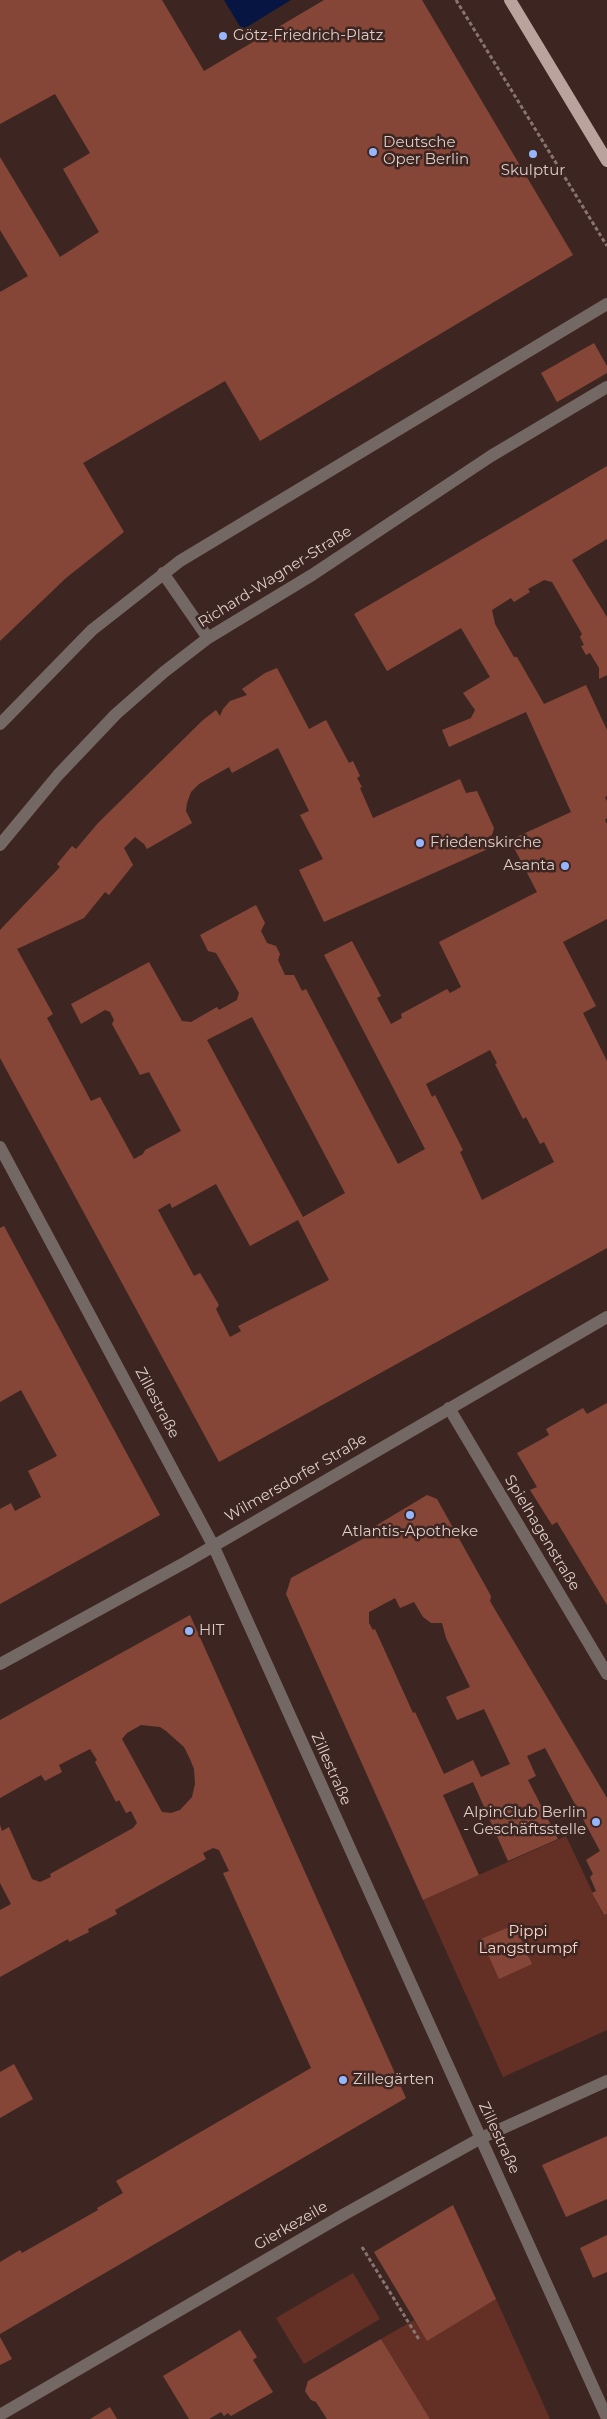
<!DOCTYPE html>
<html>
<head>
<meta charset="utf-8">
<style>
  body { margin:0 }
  canvas { display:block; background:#3d2621 }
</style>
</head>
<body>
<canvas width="607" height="2419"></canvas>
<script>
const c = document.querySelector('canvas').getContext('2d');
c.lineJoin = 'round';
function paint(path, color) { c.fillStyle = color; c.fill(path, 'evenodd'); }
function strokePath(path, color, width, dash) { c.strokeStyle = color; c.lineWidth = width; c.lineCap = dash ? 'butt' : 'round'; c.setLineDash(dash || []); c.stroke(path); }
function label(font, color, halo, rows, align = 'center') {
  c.font = font + ' Montserrat,sans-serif'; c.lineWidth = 5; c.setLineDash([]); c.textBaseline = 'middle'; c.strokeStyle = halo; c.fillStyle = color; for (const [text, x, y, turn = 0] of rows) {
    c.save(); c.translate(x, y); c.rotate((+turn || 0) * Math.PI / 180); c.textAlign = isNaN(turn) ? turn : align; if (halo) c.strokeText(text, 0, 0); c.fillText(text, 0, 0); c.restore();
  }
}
paint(new Path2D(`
  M566 1836 603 1915 607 1914V2030L503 2077 423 1900Z
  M353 2273 380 2319 304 2364 276 2318Z
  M496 2299 550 2419H430L381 2339 414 2320 427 2340Z`), '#643025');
paint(new Path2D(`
  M224 0H291L242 30Z`), '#061542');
paint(new Path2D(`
  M0 0H162L204 71 324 0H422L573 255 260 441 225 381 83 463 124 532 66 578 0 641V292L28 276 0 230V157L60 257 99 232 63 169 90 153 55 94 0 124Z
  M594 343 607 366V373L557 402 541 373Z
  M607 466V539L572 560 607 617V675L599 679V668L590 653 586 655 581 646 584 645 580 637 582 634 552 582 544 580 528 589 530 592 514 602 511 598 492 610 495 624 514 657H517L544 704 586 685 607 730V796L605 797 607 801V818L605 820 607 824V919L563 942 596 1006 583 1013 607 1061V1248L219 1462 0 1058V930L60 867 57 864 72 846 76 849 98 823 203 720 216 710 220 716 223 709 230 701 247 695 242 689 265 673 277 668 309 729 326 720 349 763 353 761 360 776 357 778 362 787 360 788 373 818 460 779 466 793 477 791 494 828 492 835 486 838 490 848 324 922 299 870 323 859 300 815 309 811 278 748 232 773 229 767 199 784 191 792 187 803 186 811 192 823 147 849 144 844 135 837 124 848 133 865 109 895 105 892 84 918 17 949 53 1014 47 1018 91 1101 100 1097 134 1159 143 1154 145 1150 181 1131 149 1072 140 1075 112 1024 114 1020 110 1012 105 1010 81 1024 71 1004 149 962 182 1021 191 1022 217 1007 219 1010 237 1000 239 993 216 953 208 951 200 935 256 905 265 923 261 931 267 943 276 946 280 954 278 960 285 975H294L302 991 306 989 398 1164 425 1149 324 955 352 941 381 996 377 998 391 1024 402 1018 401 1014 447 989 450 993 461 987 439 942 537 892 510 840 571 812 526 712 449 747 442 730 471 718 475 710 463 693 490 677 461 628 387 671 354 614ZM252 1017 345 1193 303 1217 207 1040ZM490 1050 497 1063 495 1064 523 1119 526 1117 540 1144 544 1142 554 1162 482 1200 460 1152 463 1150 435 1095 432 1097 426 1084ZM216 1184 250 1246 298 1220 329 1280 238 1326 241 1331 230 1337 216 1309 219 1305 200 1273 194 1276 158 1210 170 1203 172 1208Z
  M4 1226 160 1515 0 1604V1509L11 1503 15 1511 41 1497 28 1471 57 1456 21 1390 0 1402V1228Z
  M607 1403V1605L557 1522 552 1525 530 1490 537 1487 517 1453 549 1435 546 1429 583 1408 587 1414Z
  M427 1495 437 1499 491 1596 490 1601 494 1608 607 1798V1914L604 1915 592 1893 596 1891 590 1877 593 1874 586 1860 600 1851 545 1748 527 1756 536 1776 528 1780 558 1839 508 1861 473 1782 443 1795 479 1875 423 1900 286 1594 291 1578 370 1535 372 1528ZM395 1598 400 1608 414 1602 423 1617 431 1623H442L446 1638 470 1687 446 1697 457 1720 484 1709 510 1764 481 1777 473 1760 444 1774 415 1712 413 1713 375 1629 373 1630 369 1623V1612Z
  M190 1615 406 2098 0 2334V2262L20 2250 22 2253 98 2210 97 2208 123 2193 116 2181 311 2068 223 1873 229 1871 219 1850 213 1848 203 1853 206 1859 115 1910 117 1914 88 1929 89 1932 69 1942 68 1939 0 1977V1910L11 1904 0 1883V1825L2 1831 9 1827 32 1879 40 1882 51 1877 50 1874 133 1828 137 1823 131 1811 126 1813 119 1800 116 1802 95 1762 97 1760 90 1749 59 1765 62 1772 45 1781 41 1775 0 1798V1720ZM141 1725 160 1727 166 1731 184 1747 190 1759 194 1769 195 1784 192 1797 180 1810 171 1813 162 1812 122 1739 127 1733Z
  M514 1925 532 1964 499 1979 481 1939Z
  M14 2064 33 2099 0 2118V2072Z
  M607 2136V2199L566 2217 542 2165Z
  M453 2205 496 2299 427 2341 374 2252Z
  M607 2235V2272L593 2278 580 2248Z
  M240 2330 257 2357 253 2360 273 2392 231 2416 228 2413 224 2416 221 2412 209 2419H189L163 2376Z
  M0 2337 12 2359 0 2365Z
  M381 2339 430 2419H327L316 2402 311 2400 305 2391 308 2381Z
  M110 2407 117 2419H90Z`), '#854638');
strokePath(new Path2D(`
  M456 0 607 246
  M362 2247 420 2341`), '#887470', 3, [4, 2.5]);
strokePath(new Path2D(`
  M163 573 208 638
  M0 724 92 630 180 561 607 304
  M0 845 58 775 116 714 164 672 208 638 312 575 491 456 607 387
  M0 1147 213 1545 607 2418
  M449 1408 607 1674
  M0 1664 186 1562 607 1317
  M0 2415 343 2215 481 2138 607 2081`), '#746865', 12);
strokePath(new Path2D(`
  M510 0 607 161`), '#bba39d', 12);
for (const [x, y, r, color] of [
  [223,36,5,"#96b6fd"],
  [373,152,5,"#96b6fd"],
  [533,154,5,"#96b6fd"],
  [420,843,5,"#96b6fd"],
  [565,866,5,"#96b6fd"],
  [410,1515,5,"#96b6fd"],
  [189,1631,5,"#96b6fd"],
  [596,1822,5,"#96b6fd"],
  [343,2080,5,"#96b6fd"]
]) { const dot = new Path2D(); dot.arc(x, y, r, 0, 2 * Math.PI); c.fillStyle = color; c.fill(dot); strokePath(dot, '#3d2621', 2); }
label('15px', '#ddceca', '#3d2621', [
  ["Götz-Friedrich-Platz",233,36],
  ["Deutsche",383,143],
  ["Oper Berlin",383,160],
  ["Skulptur",533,171,"center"],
  ["Friedenskirche",430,843],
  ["Asanta",555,866,"right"],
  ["Atlantis-Apotheke",410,1532,"center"],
  ["HIT",199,1631],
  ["AlpinClub Berlin",586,1813,"right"],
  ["- Geschäftsstelle",586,1830,"right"],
  ["Zillegärten",353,2080]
], 'left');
label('15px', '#ddceca', '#3d2621', [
  ["Richard-Wagner-Straße",275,577,-32],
  ["Zillestraße",157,1403,62],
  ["Wilmersdorfer Straße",296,1478,-30],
  ["Spielhagenstraße",542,1533,59],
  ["Zillestraße",331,1769,66],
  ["Zillestraße",499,2138,65],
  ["Gierkezeile",291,2226,-30]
]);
label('15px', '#fdd5cb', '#3d2621', [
  ["Pippi",528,1932],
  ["Langstrumpf",528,1949]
]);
</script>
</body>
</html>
